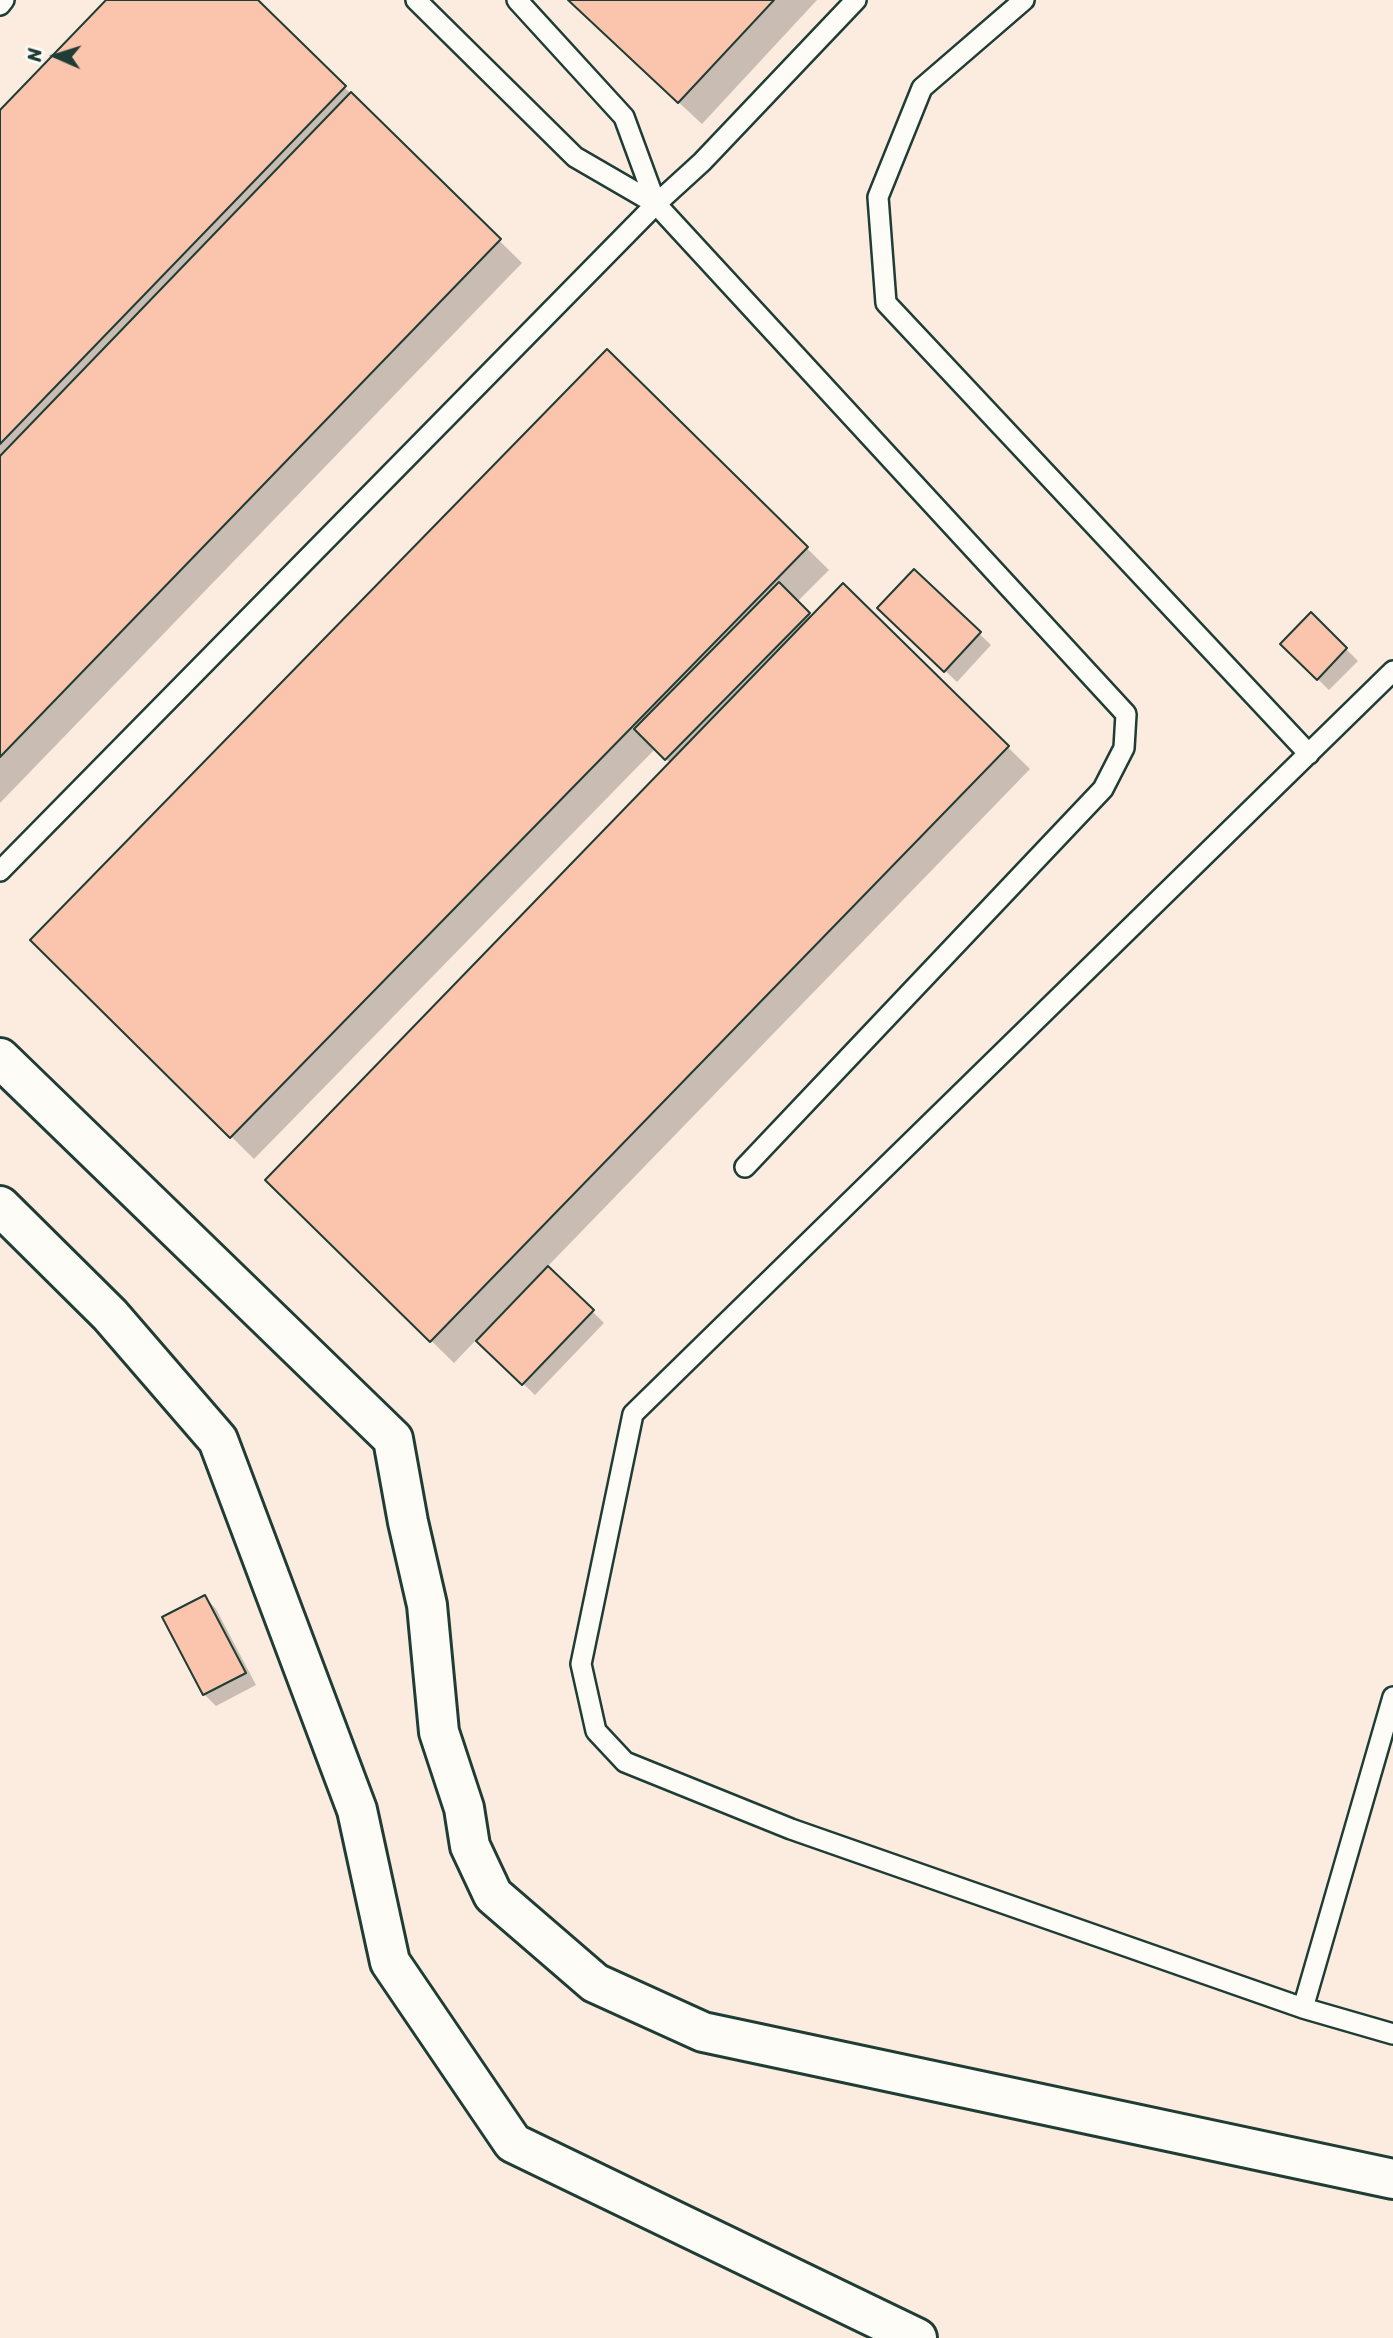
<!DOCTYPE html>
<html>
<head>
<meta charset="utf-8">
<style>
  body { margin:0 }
  #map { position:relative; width:1393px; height:2338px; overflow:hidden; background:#fdfcf7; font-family:Sriracha,sans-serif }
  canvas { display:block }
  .north { position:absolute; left:21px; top:21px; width:70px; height:70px; -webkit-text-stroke:5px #fdfcf7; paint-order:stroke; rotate:273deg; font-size:19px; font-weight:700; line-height:28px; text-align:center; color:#1f3d34 }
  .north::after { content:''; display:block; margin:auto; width:24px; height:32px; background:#1f3d34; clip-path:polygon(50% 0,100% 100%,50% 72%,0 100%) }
</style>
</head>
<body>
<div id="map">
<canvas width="1393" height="2338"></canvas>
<div class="north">N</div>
</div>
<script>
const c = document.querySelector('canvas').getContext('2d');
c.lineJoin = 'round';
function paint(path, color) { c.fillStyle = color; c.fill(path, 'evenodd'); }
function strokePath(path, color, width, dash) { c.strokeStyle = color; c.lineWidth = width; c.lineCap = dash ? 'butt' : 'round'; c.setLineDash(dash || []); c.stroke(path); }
paint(new Path2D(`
  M0 0H1393V2338H0Z`), '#fcece0');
paint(new Path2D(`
  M108 0H256L522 263 0 803V112Z
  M569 0H817L702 124Z
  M607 351 829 570 797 602 813 618 844 586 1030 769 547 1267 604 1323 535 1395 477 1339 454 1363 268 1180 671 764 656 748 254 1159 32 940Z
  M914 571 991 645 957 682 891 619Z
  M1311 614 1358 661 1329 690 1282 644Z
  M205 1597 216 1609 256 1685 216 1706 204 1694Z`), '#0003');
const building = new Path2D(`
  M106 0H258L346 86 0 444V110Z
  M568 0H774L678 103Z
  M351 92 501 239 0 757V456Z
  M607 349 808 547 230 1138 30 940Z
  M914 569 981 632 944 672 877 608Z
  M779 582 810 613 665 760 634 729Z
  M843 583 1009 746 430 1342 265 1180Z
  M1311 612 1347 648 1317 680 1280 644Z
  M548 1266 594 1310 522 1385 476 1341Z
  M205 1595 246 1673 203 1695 162 1617Z`);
paint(building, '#fac5ac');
strokePath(building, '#1f3d34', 2);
const service = new Path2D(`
  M416 0 575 157 656 204 1126 714 1124 748 1103 789 745 1167
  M517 0 624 117 656 204
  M1024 0 922 88 878 197 886 303 1309 754
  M0 5 4 0
  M1393 671 633 1414 581 1664 596 1731 625 1762 791 1829 1303 2008 1393 2034
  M0 871 656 204 702 162 856 0
  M1303 2008 1393 1697`);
const minor = new Path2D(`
  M0 1058 393 1439 408 1522 427 1605 439 1732 464 1808 470 1846 493 1895 595 1983 703 2032 1393 2179
  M0 1206 110 1315 218 1440 357 1810 390 1962 513 2143 917 2338`);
strokePath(service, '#1f3d34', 24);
strokePath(minor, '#1f3d34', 44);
strokePath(service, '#fdfcf7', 19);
strokePath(minor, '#fdfcf7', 38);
</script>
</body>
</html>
